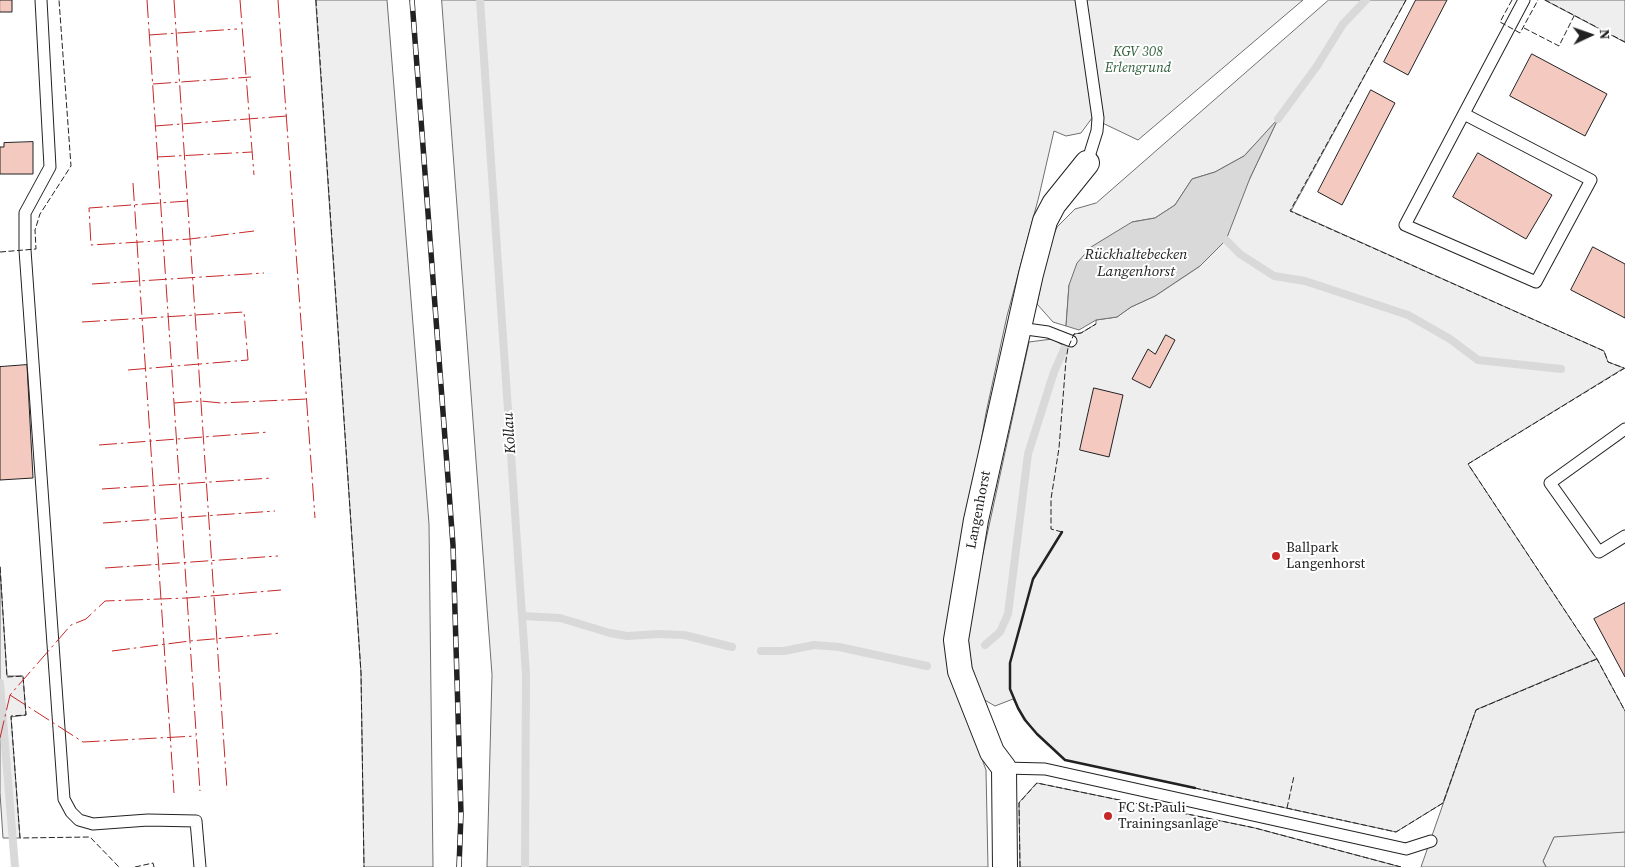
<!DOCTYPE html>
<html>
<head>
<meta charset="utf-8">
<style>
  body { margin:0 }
  #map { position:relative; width:1625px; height:867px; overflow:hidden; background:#fff; font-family:"Source Serif 4",serif }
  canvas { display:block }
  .north { position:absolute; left:1565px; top:10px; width:50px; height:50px; -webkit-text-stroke:4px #fff; paint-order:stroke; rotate:87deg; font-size:14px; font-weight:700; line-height:20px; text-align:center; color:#222 }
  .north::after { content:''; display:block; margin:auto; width:18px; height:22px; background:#222; clip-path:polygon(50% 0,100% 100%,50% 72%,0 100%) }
</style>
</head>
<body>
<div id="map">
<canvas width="1625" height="867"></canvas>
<div class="north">N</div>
</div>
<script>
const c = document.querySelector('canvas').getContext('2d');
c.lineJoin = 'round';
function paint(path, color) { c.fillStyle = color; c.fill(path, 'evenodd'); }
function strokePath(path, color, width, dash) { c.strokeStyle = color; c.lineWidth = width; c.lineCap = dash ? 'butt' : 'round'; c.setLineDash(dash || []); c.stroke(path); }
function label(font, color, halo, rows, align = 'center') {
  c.font = font + ' "Source Serif 4",serif'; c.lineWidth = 4; c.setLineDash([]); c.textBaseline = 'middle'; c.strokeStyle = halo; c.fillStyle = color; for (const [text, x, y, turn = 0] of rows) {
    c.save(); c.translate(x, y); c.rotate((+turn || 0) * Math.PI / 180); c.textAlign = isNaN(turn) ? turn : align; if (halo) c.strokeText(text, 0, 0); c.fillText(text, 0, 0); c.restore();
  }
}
const green = new Path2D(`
  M316 0H387L429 524 433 867H364L361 673Z
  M442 0H1303L1138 140 1092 118 1081 133 1066 136 1054 131 1039 196 1007 316 986 413 946 639 951 673 986 770 988 867H487L492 675Z
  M1329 0H1406L1291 211 1604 351 1608 362 1624 368 1468 464 1597 659 1476 710 1443 803 1396 832 1065 760C1044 743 1026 724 1013 699L995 706 983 699 971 665 967 627 1029 342 1052 339 1068 348 1074 334 1081 333 1096 324V320L1117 317 1131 307 1155 296 1200 266 1250 178 1277 121 1244 156 1215 172 1192 179 1175 205 1155 218 1132 222 1069 285 1066 326 1053 322 1037 304 1048 249 1057 227 1075 209 1096 203Z
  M1545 0H1625V42Z
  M0 567 7 676H23L26 715 11 717 20 838H3L0 793Z
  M1037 783 1255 828 1401 867H1020L1019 803Z
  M1625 832V867H1546L1543 861 1554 837Z`);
paint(green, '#eee');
strokePath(green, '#6f6f6f', 1);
const parking = new Path2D(`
  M1597 659 1625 711V832L1554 837 1543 861 1546 867H1421L1476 710Z`);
paint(parking, '#ededed');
strokePath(parking, '#6f6f6f', 1);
const water = new Path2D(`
  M1278 119 1250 178 1226 240 1200 266 1155 296 1131 307 1117 317 1096 320 1079 330 1066 326 1069 285 1077 263 1091 247 1132 222 1155 218 1175 205 1192 179 1215 172 1244 156Z`);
paint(water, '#d9d9d9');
strokePath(water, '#6f6f6f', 1);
strokePath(new Path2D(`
  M480 0 526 674 525 867
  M1278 119 1317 66 1343 24 1366 0
  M1226 240 1240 254 1274 276 1305 281 1408 315 1450 339 1478 360 1561 369
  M522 616 560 618 610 633 627 636 659 634 684 635 732 647
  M985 645 1000 632 1008 614 1028 454 1054 372 1065 347
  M761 651H784L814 645 839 647 927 666
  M0 683 15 867`), '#d9d9d9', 8);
const building = new Path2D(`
  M0 0H12V12H0Z
  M1416 0H1447L1408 75 1384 62Z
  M1532 54 1607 94 1585 136 1510 96Z
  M1371 90 1395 103 1342 205 1318 192Z
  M33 142V174H0V147H4V143Z
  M1478 153 1552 195 1526 239 1453 197Z
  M1593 247 1625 264V318L1571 290Z
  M1166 335 1175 340 1150 388 1132 379 1148 349 1155 354Z
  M27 365 33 478 0 480V367Z
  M1094 388 1123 395 1109 457 1080 450Z
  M1625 603V677L1594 619Z`);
paint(building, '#f3c9c0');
strokePath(building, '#222', 1);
const service = new Path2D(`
  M41 0 50 167 25 213V250L64 799 71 812 79 820 93 824 148 820 196 821 200 867
  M1081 0 1098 118 1097 131 1087 163
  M1464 114 1591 180 1536 282 1405 225 1524 0
  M1019 328 1048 332 1071 341
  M1625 429 1550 483 1599 552 1625 536
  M1004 768 1045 769 1406 849 1431 841`);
const minor = new Path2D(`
  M1005 867 1004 768 992 752 960 671 956 640 976 520 1031 274 1045 221 1054 204 1087 163`);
strokePath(service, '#222', 13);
strokePath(minor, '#222', 26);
strokePath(service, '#fff', 11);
strokePath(minor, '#fff', 24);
const rail = new Path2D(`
  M412 0 453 545 461 814 459 867`);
strokePath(rail, '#222', 5.5);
strokePath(rail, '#fff', 4, [11]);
strokePath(new Path2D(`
  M316 0 361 673 364 867
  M1406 0 1290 211 1604 351 1608 362 1624 368
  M1512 0 1500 22 1520 33 1538 0
  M1545 0 1625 42
  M1524 28 1559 46 1574 16
  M0 252 36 249 35 230 40 214 71 166 59 0
  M1625 368 1468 464 1597 659 1625 711
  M1062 532 1051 529V499L1059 448 1066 360 1068 348 1074 334 1081 333 1096 324
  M0 567 7 677 23 676 26 715 11 716 20 838 90 837 119 867
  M1195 788 1396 832 1443 803 1476 710 1597 659
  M1287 808 1294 776
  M135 867 153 863 154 867
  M1020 867 1019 803 1037 783 1255 828 1401 867`), '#222', 1, [6, 2.5]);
strokePath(new Path2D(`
  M1062 532 1033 579 1010 663V689L1018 708 1025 720 1037 734 1065 760 1195 788`), '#222', 2.5);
strokePath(new Path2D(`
  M147 0 200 791
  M174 0 227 790
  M240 0 254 175
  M278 0 315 518
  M149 35 237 29
  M153 84 251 77
  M155 126 287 116
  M157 157 252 152
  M133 183 174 793
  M188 201 89 208 91 245 190 239 254 231
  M92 284 264 273
  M82 322 244 312 248 360 128 370
  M174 403 201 401 221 403 307 399
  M99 445 269 432
  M102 489 272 478
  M103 523 275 511
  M105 568 278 556
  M112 651 190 641 282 633
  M10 695 83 742 196 736
  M0 738 10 695 71 625 86 619 105 601 187 598 281 590`), '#c62828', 1, [18, 4, 2.5, 4]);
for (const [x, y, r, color] of [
  [1276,556,5,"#c62828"],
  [1108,816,5,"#c62828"]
]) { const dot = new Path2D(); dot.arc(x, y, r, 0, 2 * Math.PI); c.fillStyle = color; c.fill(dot); strokePath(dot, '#fff', 2); }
label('italic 14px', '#2f5e38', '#fff', [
  ["KGV 308",1138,52],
  ["Erlengrund",1138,68]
]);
label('14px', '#222', '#fff', [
  ["Langenhorst",979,510,-79]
]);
label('14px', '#222', '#fff', [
  ["Ballpark",1286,548],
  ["Langenhorst",1286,564],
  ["FC St.Pauli",1118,808],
  ["Trainingsanlage",1118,824]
], 'left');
label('italic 15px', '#222', '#fff', [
  ["Rückhaltebecken",1136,255],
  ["Langenhorst",1136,272],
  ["Kollau",510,433,-94]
]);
</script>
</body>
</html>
